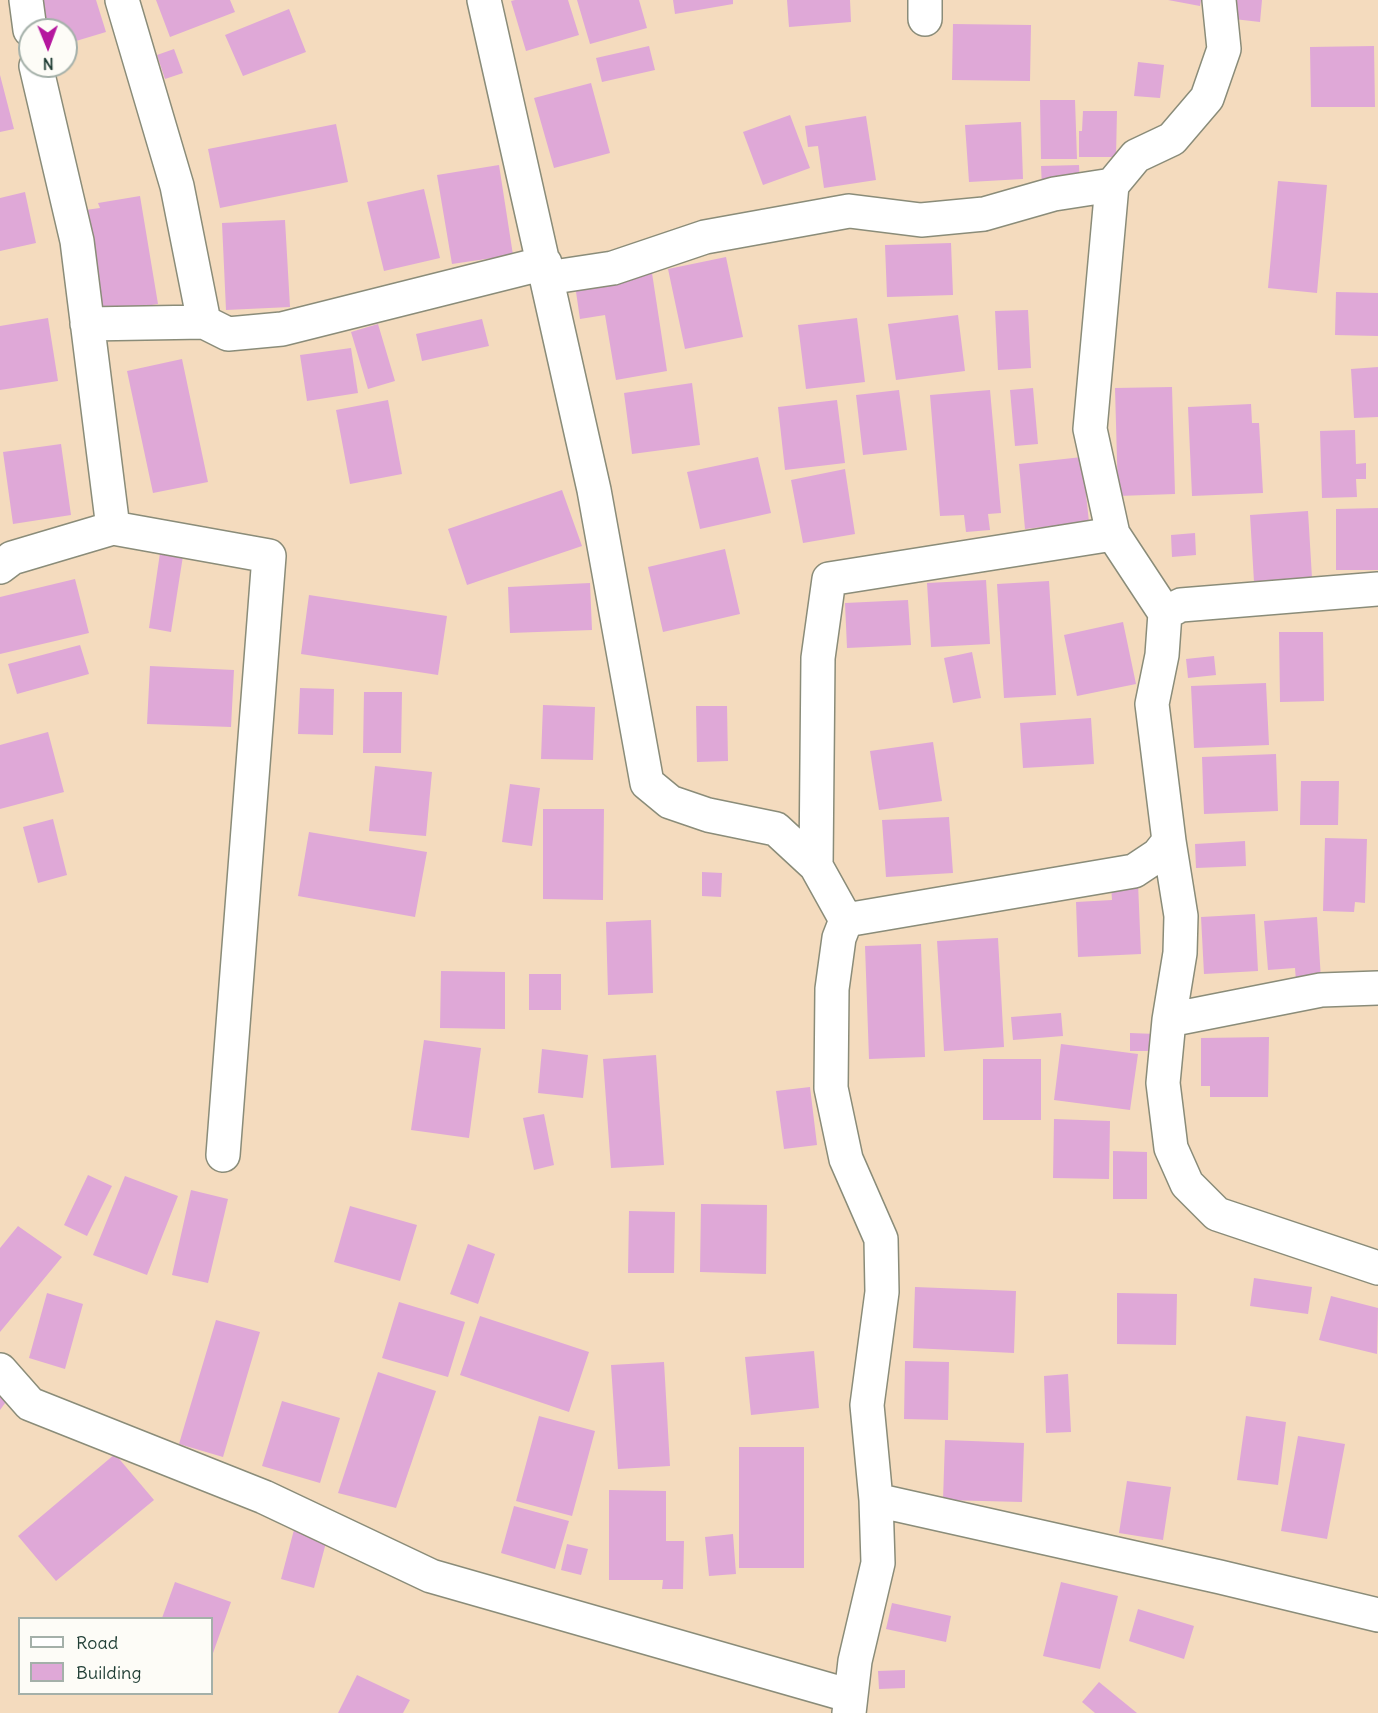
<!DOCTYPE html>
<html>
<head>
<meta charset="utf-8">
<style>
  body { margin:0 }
  #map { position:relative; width:1378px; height:1713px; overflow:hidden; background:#f4dbbe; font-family:Delius,sans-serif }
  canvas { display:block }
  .legend { position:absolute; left:18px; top:1617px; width:195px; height:78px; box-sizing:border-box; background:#fdfcf7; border:2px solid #a4b0a9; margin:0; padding:8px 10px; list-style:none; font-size:18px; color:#1f3d34 }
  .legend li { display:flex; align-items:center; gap:12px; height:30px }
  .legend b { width:30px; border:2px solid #a4b0a9 }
  .north { position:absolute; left:18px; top:18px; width:60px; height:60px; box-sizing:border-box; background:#fdfcf7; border:2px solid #a4b0a9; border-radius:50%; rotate:179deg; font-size:16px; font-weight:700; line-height:24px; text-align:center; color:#1f3d34 }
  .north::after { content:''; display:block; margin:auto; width:21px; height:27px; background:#b5179e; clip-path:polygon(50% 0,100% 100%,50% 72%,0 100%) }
</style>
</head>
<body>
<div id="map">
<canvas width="1378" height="1713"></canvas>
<ul class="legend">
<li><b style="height:8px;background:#fff"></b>Road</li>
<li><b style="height:16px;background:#dfa8d7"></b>Building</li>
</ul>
<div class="north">N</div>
</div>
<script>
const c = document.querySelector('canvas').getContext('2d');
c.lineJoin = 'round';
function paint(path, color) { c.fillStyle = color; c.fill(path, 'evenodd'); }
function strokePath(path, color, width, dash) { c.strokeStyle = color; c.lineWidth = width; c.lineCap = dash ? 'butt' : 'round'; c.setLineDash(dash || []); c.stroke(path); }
paint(new Path2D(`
  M39 0H96L106 32 66 44V30H48Z
  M156 0H230L235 12 170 37Z
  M515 0H568L579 35 526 51 511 1Z
  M577 0H639L647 28 590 44Z
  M673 0H733V4L675 14Z
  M787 0H850L851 22 789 27Z
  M1168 0H1201L1200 6Z
  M1235 0H1262L1260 22 1234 19Z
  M289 9 306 52 243 76 225 35Z
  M953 24 1031 25 1030 81 952 80Z
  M649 46 655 70 602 82 596 58Z
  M1374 46 1375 107H1311L1310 47Z
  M174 49 183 73 165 79 157 55Z
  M1138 62 1164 65 1160 98 1134 96Z
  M0 75 14 129 0 132Z
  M591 83 610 153 554 168 534 98Z
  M1040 100H1075L1077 159H1041Z
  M1083 111H1117L1116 157H1079V131H1082Z
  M790 115 810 168 763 185 743 132Z
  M866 116 876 180 824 188 818 146 808 147 805 126Z
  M1021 122 1023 179 969 182 965 125Z
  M336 124 348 182 220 208 208 149Z
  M499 165 513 255 452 264 437 175Z
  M1079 165 1080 187 1042 188 1041 166Z
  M1278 181 1327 185 1317 293 1268 288Z
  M424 189 440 258 384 271 367 202Z
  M25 192 36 243 0 251V198Z
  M140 196 158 304 95 314 78 211 100 208 98 203Z
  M285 220 290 307 226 310 222 223Z
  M951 243 953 295 887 297 885 245Z
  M726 257 743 337 685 349 668 269Z
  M652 273 667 371 616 380 605 315 580 319 575 285Z
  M1336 292 1378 293V336L1335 335Z
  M1028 310 1031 368 998 370 995 311Z
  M958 315 965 371 896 380 888 324Z
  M48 318 58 381 0 390V326Z
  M857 318 865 382 806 389 798 325Z
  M482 319 489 346 422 361 416 334Z
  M378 324 395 381 368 389 351 332Z
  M351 348 358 393 307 401 300 355Z
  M182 359 208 482 153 493 127 371Z
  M1378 367V417L1354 418 1351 369Z
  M692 383 700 445 632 454 624 393Z
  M1172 387 1175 494 1118 496 1115 388Z
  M1033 388 1038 444 1015 446 1010 390Z
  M899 390 907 450 863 455 856 395Z
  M990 390 1001 513 988 514 990 530 966 532 964 515 940 516 930 395Z
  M388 400 402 474 350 484 336 410Z
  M837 400 845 463 785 470 778 407Z
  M1251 404 1252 423H1259L1263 493 1192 496 1188 407Z
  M1355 430 1356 464 1366 463V479H1356L1357 497 1322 498 1320 431Z
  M61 444 71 515 13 524 3 452Z
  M758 457 771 513 700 529 687 472Z
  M1082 457 1089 522 1025 529 1019 464Z
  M845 469 855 534 803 543 791 480Z
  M562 490 582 546 467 585 448 529Z
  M1378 508V570H1336V509Z
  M1308 511 1312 578 1254 582 1250 515Z
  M1195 533 1196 555 1172 557 1171 535Z
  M725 549 740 614 663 632 648 567Z
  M160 553 183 556 171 632 149 628Z
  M75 579 89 633 0 654V597Z
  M986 580 990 644 931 647 927 583Z
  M1049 581 1056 695 1004 698 997 584Z
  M590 583 592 630 510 633 508 587Z
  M309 595 447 616 438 675 301 654Z
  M908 600 911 645 847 648 845 603Z
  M1123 622 1136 684 1077 696 1064 635Z
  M1279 632H1323L1324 701 1280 702Z
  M80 645 89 674 17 694 8 664Z
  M972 652 981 698 953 703 944 658Z
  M1214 656 1216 675 1188 678 1186 659Z
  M150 666 234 670 231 727 147 724Z
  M1266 683 1269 745 1194 748 1191 686Z
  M300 688 334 689 333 735 298 734Z
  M364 692H402L401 753H363Z
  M543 705 595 707 593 760 541 759Z
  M696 706H727L728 761 697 762Z
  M1091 718 1094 764 1023 768 1020 723Z
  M48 732 64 792 0 809V745Z
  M933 742 942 801 879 810 870 751Z
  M1276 754 1278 811 1204 814 1202 757Z
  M375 766 432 772 426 836 369 831Z
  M1301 781H1339L1338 825H1300Z
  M510 784 540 788 532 846 502 842Z
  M543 809H604L603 900 543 899Z
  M949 817 953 873 886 877 882 820Z
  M53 819 67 875 38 883 23 827Z
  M309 832 427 852 415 917 298 896Z
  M1325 838 1367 839 1365 903 1355 902 1354 912 1323 911Z
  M1245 841 1246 866 1196 868 1195 844Z
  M702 872 722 873 721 897 702 896Z
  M1138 883 1141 954 1078 957 1076 902 1112 900 1111 885Z
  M1255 914 1258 971 1204 974 1201 917Z
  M1317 917 1321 979 1296 981 1295 968 1268 970 1264 921Z
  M651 920 653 993 608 995 606 922Z
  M998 938 1004 1047 944 1051 937 941Z
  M921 944 925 1057 869 1059 865 946Z
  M441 971 505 972V1029L440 1028Z
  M529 974H561V1010H529Z
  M1061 1013 1063 1036 1013 1040 1011 1017Z
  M1130 1033 1156 1034 1155 1051H1130Z
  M1269 1037 1268 1097H1210V1086H1201V1038Z
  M424 1040 481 1048 469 1138 411 1130Z
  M1061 1044 1138 1054 1130 1110 1054 1100Z
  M542 1049 588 1055 583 1098 538 1093Z
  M656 1055 664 1165 611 1168 603 1059Z
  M983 1059H1041V1120H983Z
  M810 1087 817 1145 784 1149 776 1091Z
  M544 1114 554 1165 534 1170 523 1118Z
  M1054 1119 1110 1121 1109 1179 1053 1178Z
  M1113 1151 1147 1152V1199H1113Z
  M88 1175 112 1186 87 1236 64 1225Z
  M125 1176 178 1196 147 1275 93 1255Z
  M191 1190 228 1199 208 1283 172 1275Z
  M701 1204 767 1205 766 1274 700 1272Z
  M350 1206 417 1225 400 1281 334 1262Z
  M629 1211 675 1212 674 1273H628Z
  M18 1226 62 1257 0 1332V1248Z
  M468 1244 495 1254 478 1304 450 1294Z
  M1254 1278 1312 1287 1308 1314 1250 1306Z
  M915 1287 1016 1291 1014 1353 913 1348Z
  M47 1293 83 1304 65 1369 29 1358Z
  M1117 1293 1177 1294 1176 1345 1117 1344Z
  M1331 1296 1378 1308 1377 1354 1319 1340Z
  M399 1302 465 1322 448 1377 382 1358Z
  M480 1316 589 1352 569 1412 460 1375Z
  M216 1320 260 1332 223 1457 179 1444Z
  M814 1351 819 1408 751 1415 745 1357Z
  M905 1361 949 1362 948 1420 904 1419Z
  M664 1362 670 1466 618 1469 611 1365Z
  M378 1372 436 1391 396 1508 338 1493Z
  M1068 1374 1071 1432 1046 1433 1044 1376Z
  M0 1394 8 1399 0 1410Z
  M282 1401 340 1418 320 1483 262 1466Z
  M539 1416 595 1431 572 1516 516 1501Z
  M1246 1416 1286 1422 1278 1485 1237 1480Z
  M1298 1436 1345 1444 1327 1539 1281 1531Z
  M945 1440 1024 1443 1022 1502 943 1500Z
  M739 1447H804V1568H739Z
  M115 1454 154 1500 56 1581 18 1536Z
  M1127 1481 1171 1487 1163 1540 1119 1533Z
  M609 1490 666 1491V1541H684L683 1589H662L663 1580H609Z
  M514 1506 569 1521 555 1569 501 1553Z
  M295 1526 328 1535 314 1588 281 1579Z
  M733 1534 736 1574 709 1576 705 1537Z
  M567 1544 588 1549 581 1575 561 1570Z
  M175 1582 231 1602 212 1656V1618H162Z
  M1061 1582 1118 1596 1100 1669 1043 1656Z
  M892 1603 951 1616 946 1642 886 1629Z
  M1138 1609 1194 1626 1184 1659 1129 1641Z
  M905 1670V1688L879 1689 878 1671Z
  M357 1675 410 1700 403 1713H338Z
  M1099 1682 1137 1713H1095L1082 1702Z`), '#dfa8d7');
const minor = new Path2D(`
  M26 0 30 30
  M122 0 177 186 204 322 228 334 282 329 545 263
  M484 0 594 490 647 783 670 802 708 815 776 829 816 866 846 920
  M925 0V19
  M36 66 77 241 113 528
  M547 278 613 268 705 237 849 211 921 220 984 214 1054 194 1112 185
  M87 324 204 322
  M0 567 12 558 113 528 269 556 223 1155
  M1165 613 1181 605 1378 589
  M1169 841 1181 916 1180 953 1169 1020 1163 1083 1171 1148 1187 1184 1217 1214 1378 1268
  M816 866 818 658 829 579 1113 534
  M846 920 1134 871 1158 855 1169 841 1152 704 1162 655 1165 613 1113 534 1090 429 1112 185 1136 156 1172 139 1207 98 1224 49 1219 0
  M846 920 839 938 832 989 831 1088 846 1159 881 1239 882 1292 867 1405 876 1500 878 1563 855 1661 849 1713
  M1169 1020 1321 990 1378 988
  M0 1370 30 1404 264 1497 431 1576 851 1696
  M876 1500 1220 1577 1378 1615`);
strokePath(minor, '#8a8c79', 36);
strokePath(minor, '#fff', 33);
</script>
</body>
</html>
